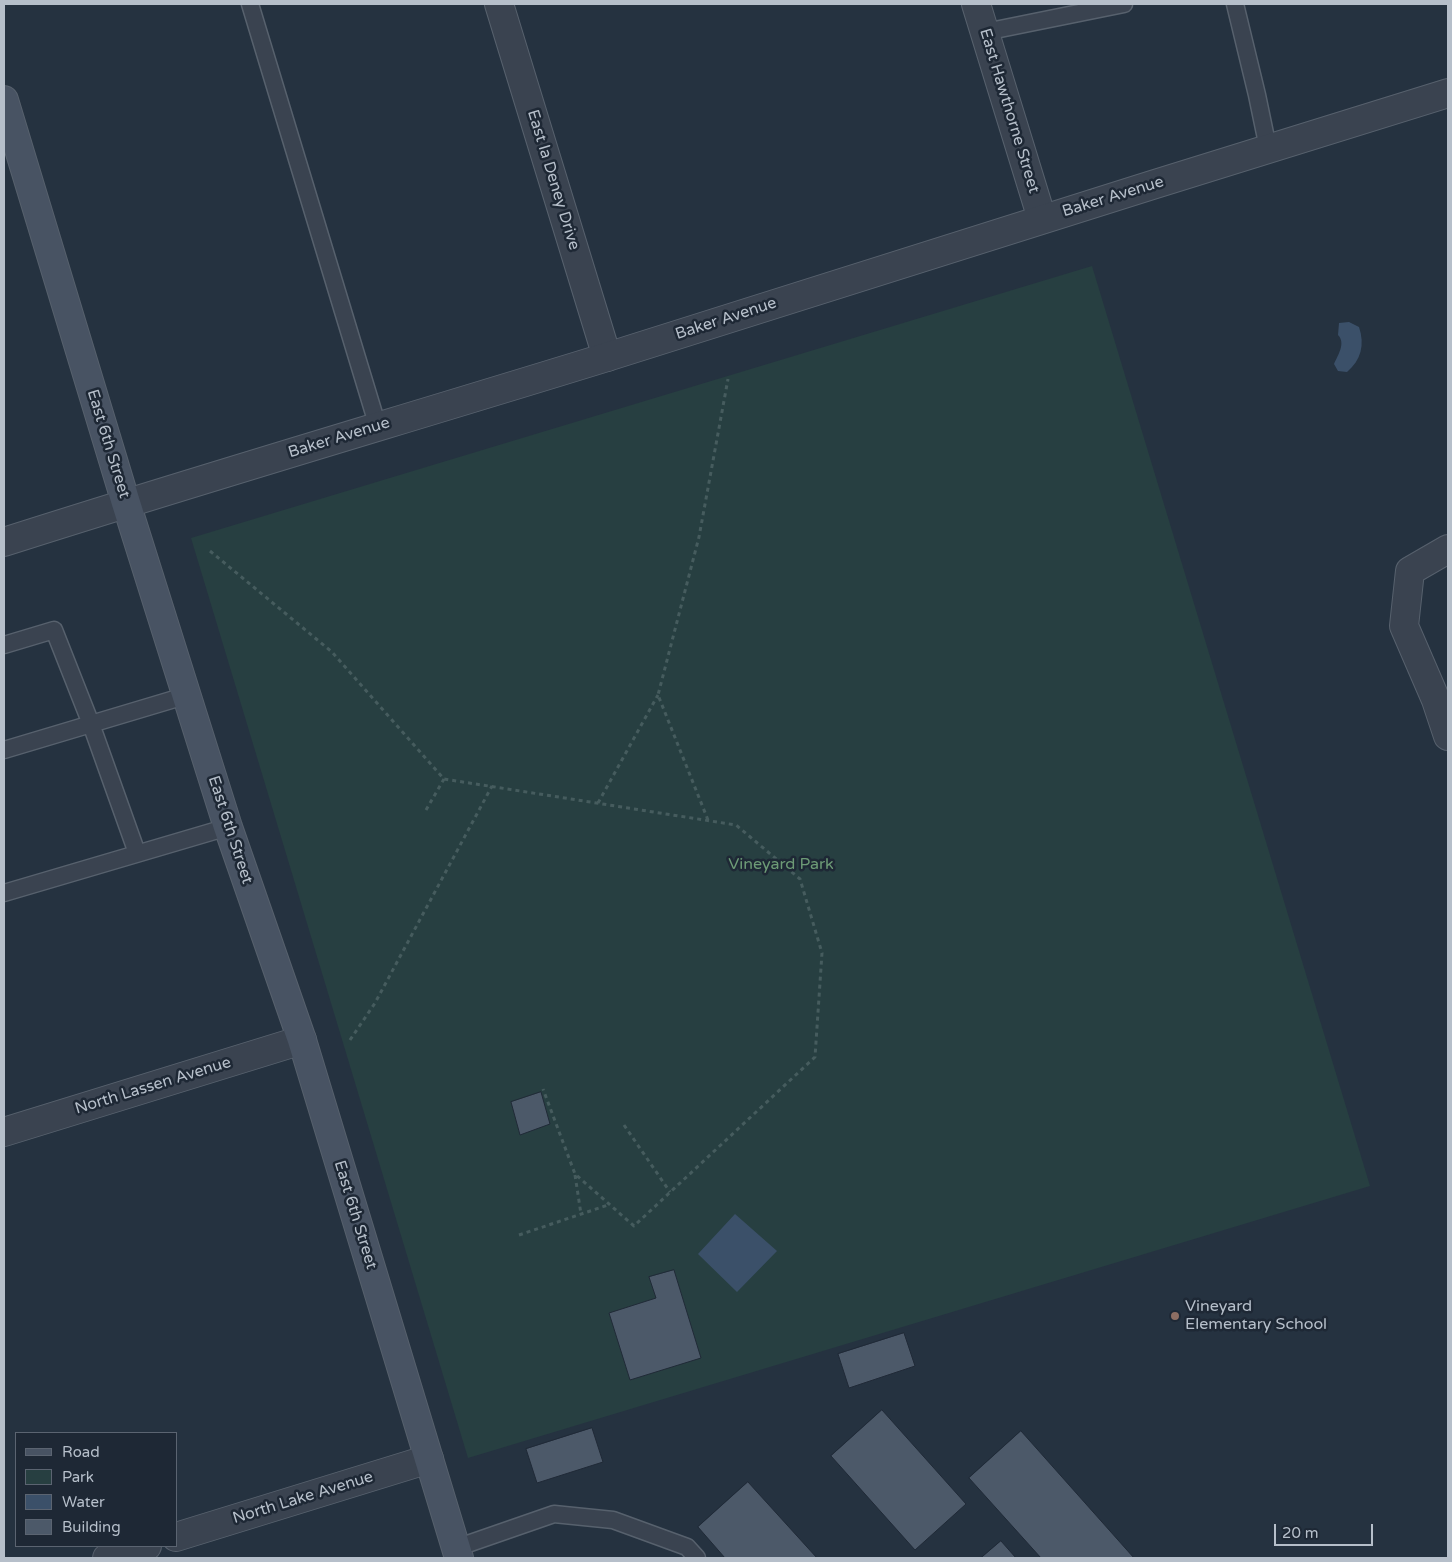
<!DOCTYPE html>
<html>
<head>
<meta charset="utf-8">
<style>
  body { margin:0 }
  #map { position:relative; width:1452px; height:1562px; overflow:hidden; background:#253240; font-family:"Varela Round",sans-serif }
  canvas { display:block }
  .frame { position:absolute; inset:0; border:5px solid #b6bfca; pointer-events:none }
  .legend { position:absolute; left:15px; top:1432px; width:162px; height:115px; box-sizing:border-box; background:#1e2835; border:1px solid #5b6471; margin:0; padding:6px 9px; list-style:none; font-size:15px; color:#b6bfca }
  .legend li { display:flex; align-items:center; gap:10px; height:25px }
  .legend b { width:25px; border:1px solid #5b6471 }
  .scale { position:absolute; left:1274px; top:1524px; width:99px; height:22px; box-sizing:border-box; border:2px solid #b6bfca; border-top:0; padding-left:6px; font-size:15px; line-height:18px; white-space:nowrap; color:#b6bfca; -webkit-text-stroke:4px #1e2835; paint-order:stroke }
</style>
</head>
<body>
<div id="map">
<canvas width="1452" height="1562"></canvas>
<div class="frame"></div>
<ul class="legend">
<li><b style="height:6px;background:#485363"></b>Road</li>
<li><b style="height:14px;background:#273f41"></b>Park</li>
<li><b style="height:14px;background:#3b5069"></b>Water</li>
<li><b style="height:14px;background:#4c5969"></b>Building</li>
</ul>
<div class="scale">20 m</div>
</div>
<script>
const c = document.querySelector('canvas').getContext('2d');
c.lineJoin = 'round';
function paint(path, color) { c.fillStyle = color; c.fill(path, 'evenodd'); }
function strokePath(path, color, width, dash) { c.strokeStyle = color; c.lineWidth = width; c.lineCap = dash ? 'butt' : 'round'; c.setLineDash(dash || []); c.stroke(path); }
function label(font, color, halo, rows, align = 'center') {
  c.font = font + ' "Varela Round",sans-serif'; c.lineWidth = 5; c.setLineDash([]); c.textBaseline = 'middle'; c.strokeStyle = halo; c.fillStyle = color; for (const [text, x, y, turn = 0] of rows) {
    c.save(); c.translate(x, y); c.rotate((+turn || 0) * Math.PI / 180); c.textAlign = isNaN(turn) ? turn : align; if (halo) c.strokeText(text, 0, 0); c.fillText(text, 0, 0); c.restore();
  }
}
paint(new Path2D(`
  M1092 266 1370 1186 468 1458 191 538Z`), '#273f41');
paint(new Path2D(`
  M1349 322 1359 327C1365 345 1361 360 1347 372L1338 371 1334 364C1338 355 1346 343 1338 335L1339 323Z
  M735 1214 777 1251 737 1292 698 1254Z`), '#3b5069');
const building = new Path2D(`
  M541 1092 550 1124 520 1135 511 1102Z
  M674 1270 701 1358 630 1380 609 1313 656 1298 649 1277Z
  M904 1333 915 1366 849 1388 838 1354Z
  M882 1410 966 1504 915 1550 831 1456Z
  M592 1428 603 1462 537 1483 526 1449Z
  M1021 1431 1134 1558H1041L969 1478Z
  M748 1482 817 1558H725L698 1527Z
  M1001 1541 1016 1558H981Z`);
paint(building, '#4c5969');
strokePath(building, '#202a37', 1);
const service = new Path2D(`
  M250 4 378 427
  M1235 4 1257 95 1268 148
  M985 32 1124 4
  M4 645 54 630 91 724 188 695
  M4 750 91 724 137 853
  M4 893 228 827
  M456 1548 554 1514 613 1520 687 1547 697 1558`);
const minor = new Path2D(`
  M499 4 607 357
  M976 4 1042 219
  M1448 549 1410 571 1404 626 1436 700 1448 736
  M4 1132 302 1040
  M176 1537 429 1459
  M107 1558 147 1546`);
const tertiary = new Path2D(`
  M4 542C204 478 406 419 607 357 888 269 1167 179 1448 93`);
const secondary = new Path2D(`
  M4 100 126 503 228 827 302 1040 459 1558`);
strokePath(service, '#57616d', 19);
strokePath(minor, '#57616d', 30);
strokePath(tertiary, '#57616d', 30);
strokePath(secondary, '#57616d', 30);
strokePath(new Path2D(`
  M210 551 332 652 444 779 736 825 800 879 822 953 815 1057 634 1226 575 1174 543 1089
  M598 803 658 695
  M426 810 444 779
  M708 820 658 695 699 537 728 379
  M350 1040 375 1003 492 786
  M624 1125 670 1192
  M575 1175 581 1214
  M519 1235 608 1205`), '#465c5e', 3, [4, 4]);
strokePath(service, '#3a4350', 16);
strokePath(minor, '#3a4350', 28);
strokePath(tertiary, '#3a4350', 28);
strokePath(secondary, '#485363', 28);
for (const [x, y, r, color] of [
  [1175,1316,5,"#8d6e63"]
]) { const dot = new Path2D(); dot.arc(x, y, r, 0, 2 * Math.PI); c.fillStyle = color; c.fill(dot); strokePath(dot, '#1e2835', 2); }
label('16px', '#b6bfca', '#1e2835', [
  ["East Hawthorne Street",1009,111,73],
  ["East la Deney Drive",553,180,73],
  ["Baker Avenue",1113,197,-17],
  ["Baker Avenue",726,319,-18],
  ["Baker Avenue",339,438,-17],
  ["East 6th Street",108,444,73],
  ["East 6th Street",230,830,72],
  ["North Lassen Avenue",153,1086,-17],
  ["East 6th Street",355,1215,73],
  ["North Lake Avenue",303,1498,-17]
]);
label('16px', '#6d9b76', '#1e2835', [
  ["Vineyard Park",781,865]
]);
label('16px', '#b6bfca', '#1e2835', [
  ["Vineyard",1185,1307],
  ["Elementary School",1185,1325]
], 'left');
</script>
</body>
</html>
